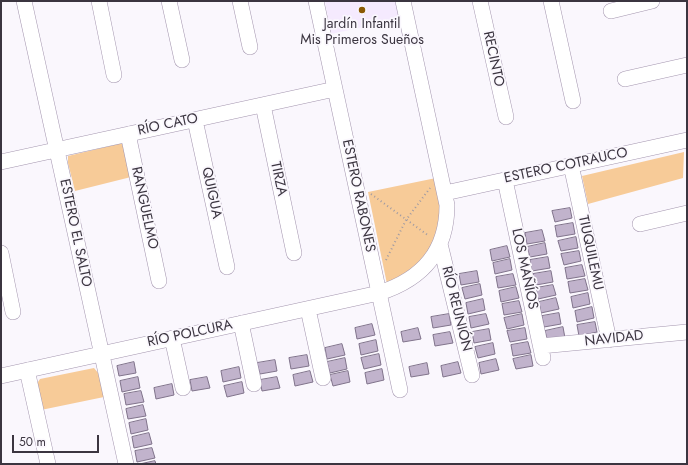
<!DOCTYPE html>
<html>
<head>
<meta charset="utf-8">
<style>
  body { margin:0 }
  #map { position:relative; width:688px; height:465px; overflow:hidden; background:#faf7fd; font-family:Jost,sans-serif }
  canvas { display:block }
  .frame { position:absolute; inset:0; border:2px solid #3b3540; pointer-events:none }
  .scale { position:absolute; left:12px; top:435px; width:87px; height:18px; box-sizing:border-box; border:2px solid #3b3540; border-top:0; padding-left:5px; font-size:12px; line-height:14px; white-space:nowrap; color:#3b3540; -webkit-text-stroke:3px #faf7fd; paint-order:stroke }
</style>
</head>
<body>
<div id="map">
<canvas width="688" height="465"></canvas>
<div class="frame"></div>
<div class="scale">50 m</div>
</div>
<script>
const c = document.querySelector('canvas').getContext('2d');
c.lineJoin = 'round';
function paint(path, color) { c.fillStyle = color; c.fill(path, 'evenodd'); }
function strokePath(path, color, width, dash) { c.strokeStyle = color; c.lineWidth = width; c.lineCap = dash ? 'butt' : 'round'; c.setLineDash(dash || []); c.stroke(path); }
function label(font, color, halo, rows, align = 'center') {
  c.font = font + ' Jost,sans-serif'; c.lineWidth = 3.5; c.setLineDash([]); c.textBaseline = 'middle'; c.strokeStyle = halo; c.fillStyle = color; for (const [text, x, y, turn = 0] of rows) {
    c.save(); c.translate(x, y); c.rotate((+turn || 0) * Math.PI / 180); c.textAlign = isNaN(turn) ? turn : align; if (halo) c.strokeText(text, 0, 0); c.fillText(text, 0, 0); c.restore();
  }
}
paint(new Path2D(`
  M325 1H396L400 19 331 34Z`), '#f5eafe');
paint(new Path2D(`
  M122 143 131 177 75 191 68 163V156Z
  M684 152 683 178 588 204 582 176Z
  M436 178 442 207 436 242 413 270 387 284 368 192Z
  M94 368 99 374 104 397 41 410 36 385 40 379Z`), '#f7cb98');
const building = new Path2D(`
  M570 208 572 218 555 222 552 211Z
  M573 223 575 234 557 237 555 226Z
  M542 230 545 241 527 244 525 233Z
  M576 237 578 248 561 251 558 241Z
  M545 243 547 254 530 257 527 247Z
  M507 246 510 257 492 261 490 250Z
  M579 251 581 261 564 265 561 254Z
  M548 257 550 268 532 271 530 260Z
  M510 259 512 270 495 274 493 263Z
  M582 265 585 276 567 279 565 268Z
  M477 271 479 282 461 285 459 274Z
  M551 271 553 282 536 285 533 274Z
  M513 274 516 285 498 288 496 277Z
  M585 279 588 290 570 293 568 282Z
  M480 284 482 295 465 299 462 288Z
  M553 285 556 295 538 299 536 288Z
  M516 287 519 298 501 302 499 291Z
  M588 293 590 304 573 308 571 297Z
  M556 298 559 309 541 313 539 302Z
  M483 299 485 310 468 314 466 303Z
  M519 301 522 312 504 315 502 304Z
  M592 307 594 318 577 322 575 311Z
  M559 313 561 324 544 327 542 316Z
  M449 314 451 325 433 328 431 317Z
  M486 314 489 324 471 328 469 317Z
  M522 314 524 325 507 329 504 318Z
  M595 322 597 332 579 336 577 325Z
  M372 324 375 335 357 339 355 328Z
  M563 327 565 338 548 342 545 331Z
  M418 328 421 339 403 342 401 332Z
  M525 328 527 339 510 342 507 331Z
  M489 329 491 340 474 343 472 332Z
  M450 332 453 343 435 346 433 335Z
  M376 340 378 351 361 355 359 344Z
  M528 342 531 353 513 356 511 345Z
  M493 343 495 354 478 358 475 347Z
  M342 344 345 355 327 359 325 348Z
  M379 354 381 365 364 369 361 358Z
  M307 355 309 366 291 369 289 358Z
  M531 355 533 366 516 369 513 359Z
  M345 358 347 369 330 373 327 362Z
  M496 359 499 370 481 374 479 363Z
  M275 360 277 371 260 374 257 363Z
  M134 362 136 373 119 376 117 366Z
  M458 362 461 373 443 377 441 366Z
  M427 363 429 374 411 377 409 367Z
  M239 367 241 378 223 382 221 371Z
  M382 369 384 380 367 384 365 373Z
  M310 371 313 382 295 386 293 375Z
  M348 371 350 382 333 386 330 375Z
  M138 377 140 388 122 392 120 381Z
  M207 377 210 388 192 391 190 380Z
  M277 377 280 388 262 391 260 380Z
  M242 382 244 393 227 397 224 386Z
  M172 384 174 395 156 399 154 388Z
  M141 391 144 402 126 405 124 394Z
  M143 405 146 416 128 419 126 409Z
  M146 419 148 430 131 434 129 423Z
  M149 433 152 444 134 448 132 437Z
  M152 448 155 458 137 462 135 451Z
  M155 461 156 464H140Z`);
paint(building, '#c1b3cc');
strokePath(building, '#80738b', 1);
const minor = new Path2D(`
  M24 1 126 464
  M99 1 114 75
  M169 1 182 60
  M240 1 250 47
  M316 1 400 390
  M480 1 506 117
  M551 1 573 101
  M611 11 652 1
  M625 79 687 65
  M263 105 294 253
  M195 120 227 267
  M128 134 159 281
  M1 162 335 89
  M571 165 609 340
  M505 180 543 358
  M445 193 687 140
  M640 224 687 213
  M440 244 472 375
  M1 253 13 312
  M308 309 323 378
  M241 323 254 384
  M172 338 183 388
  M541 346 687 332
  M27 370 48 464
  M1 376 379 293C423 279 447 251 447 205L403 1`);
strokePath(minor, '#a496af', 16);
strokePath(new Path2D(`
  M371 194 429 236
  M386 260 406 220 430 188`), '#9f9aa3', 2, [1, 3]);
strokePath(minor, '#fff', 15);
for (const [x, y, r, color] of [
  [362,10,4,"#8b5904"]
]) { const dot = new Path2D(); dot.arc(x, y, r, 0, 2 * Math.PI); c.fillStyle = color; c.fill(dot); strokePath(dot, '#faf7fd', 1.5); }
label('14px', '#3b3540', '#faf7fd', [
  ["Jardín Infantil",362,25],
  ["Mis Primeros Sueños",362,41]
]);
label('14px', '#3b3540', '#faf7fd', [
  ["RECINTO",493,59,78],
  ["RÍO CATO",168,125,-12],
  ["ESTERO COTRAUCO",566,166,-12],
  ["TIRZA",278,179,78],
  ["QUIGUA",211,193,78],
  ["ESTERO RABONES",358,196,78],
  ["RANGUELMO",144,208,78],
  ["ESTERO EL SALTO",75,233,78],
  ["TIUQUILEMU",590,253,78],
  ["LOS MAÑÍOS",524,269,78],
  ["RÍO REUNIÓN",456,309,76],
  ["RÍO POLCURA",190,334,-12],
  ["NAVIDAD",614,339,-6]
]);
</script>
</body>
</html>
